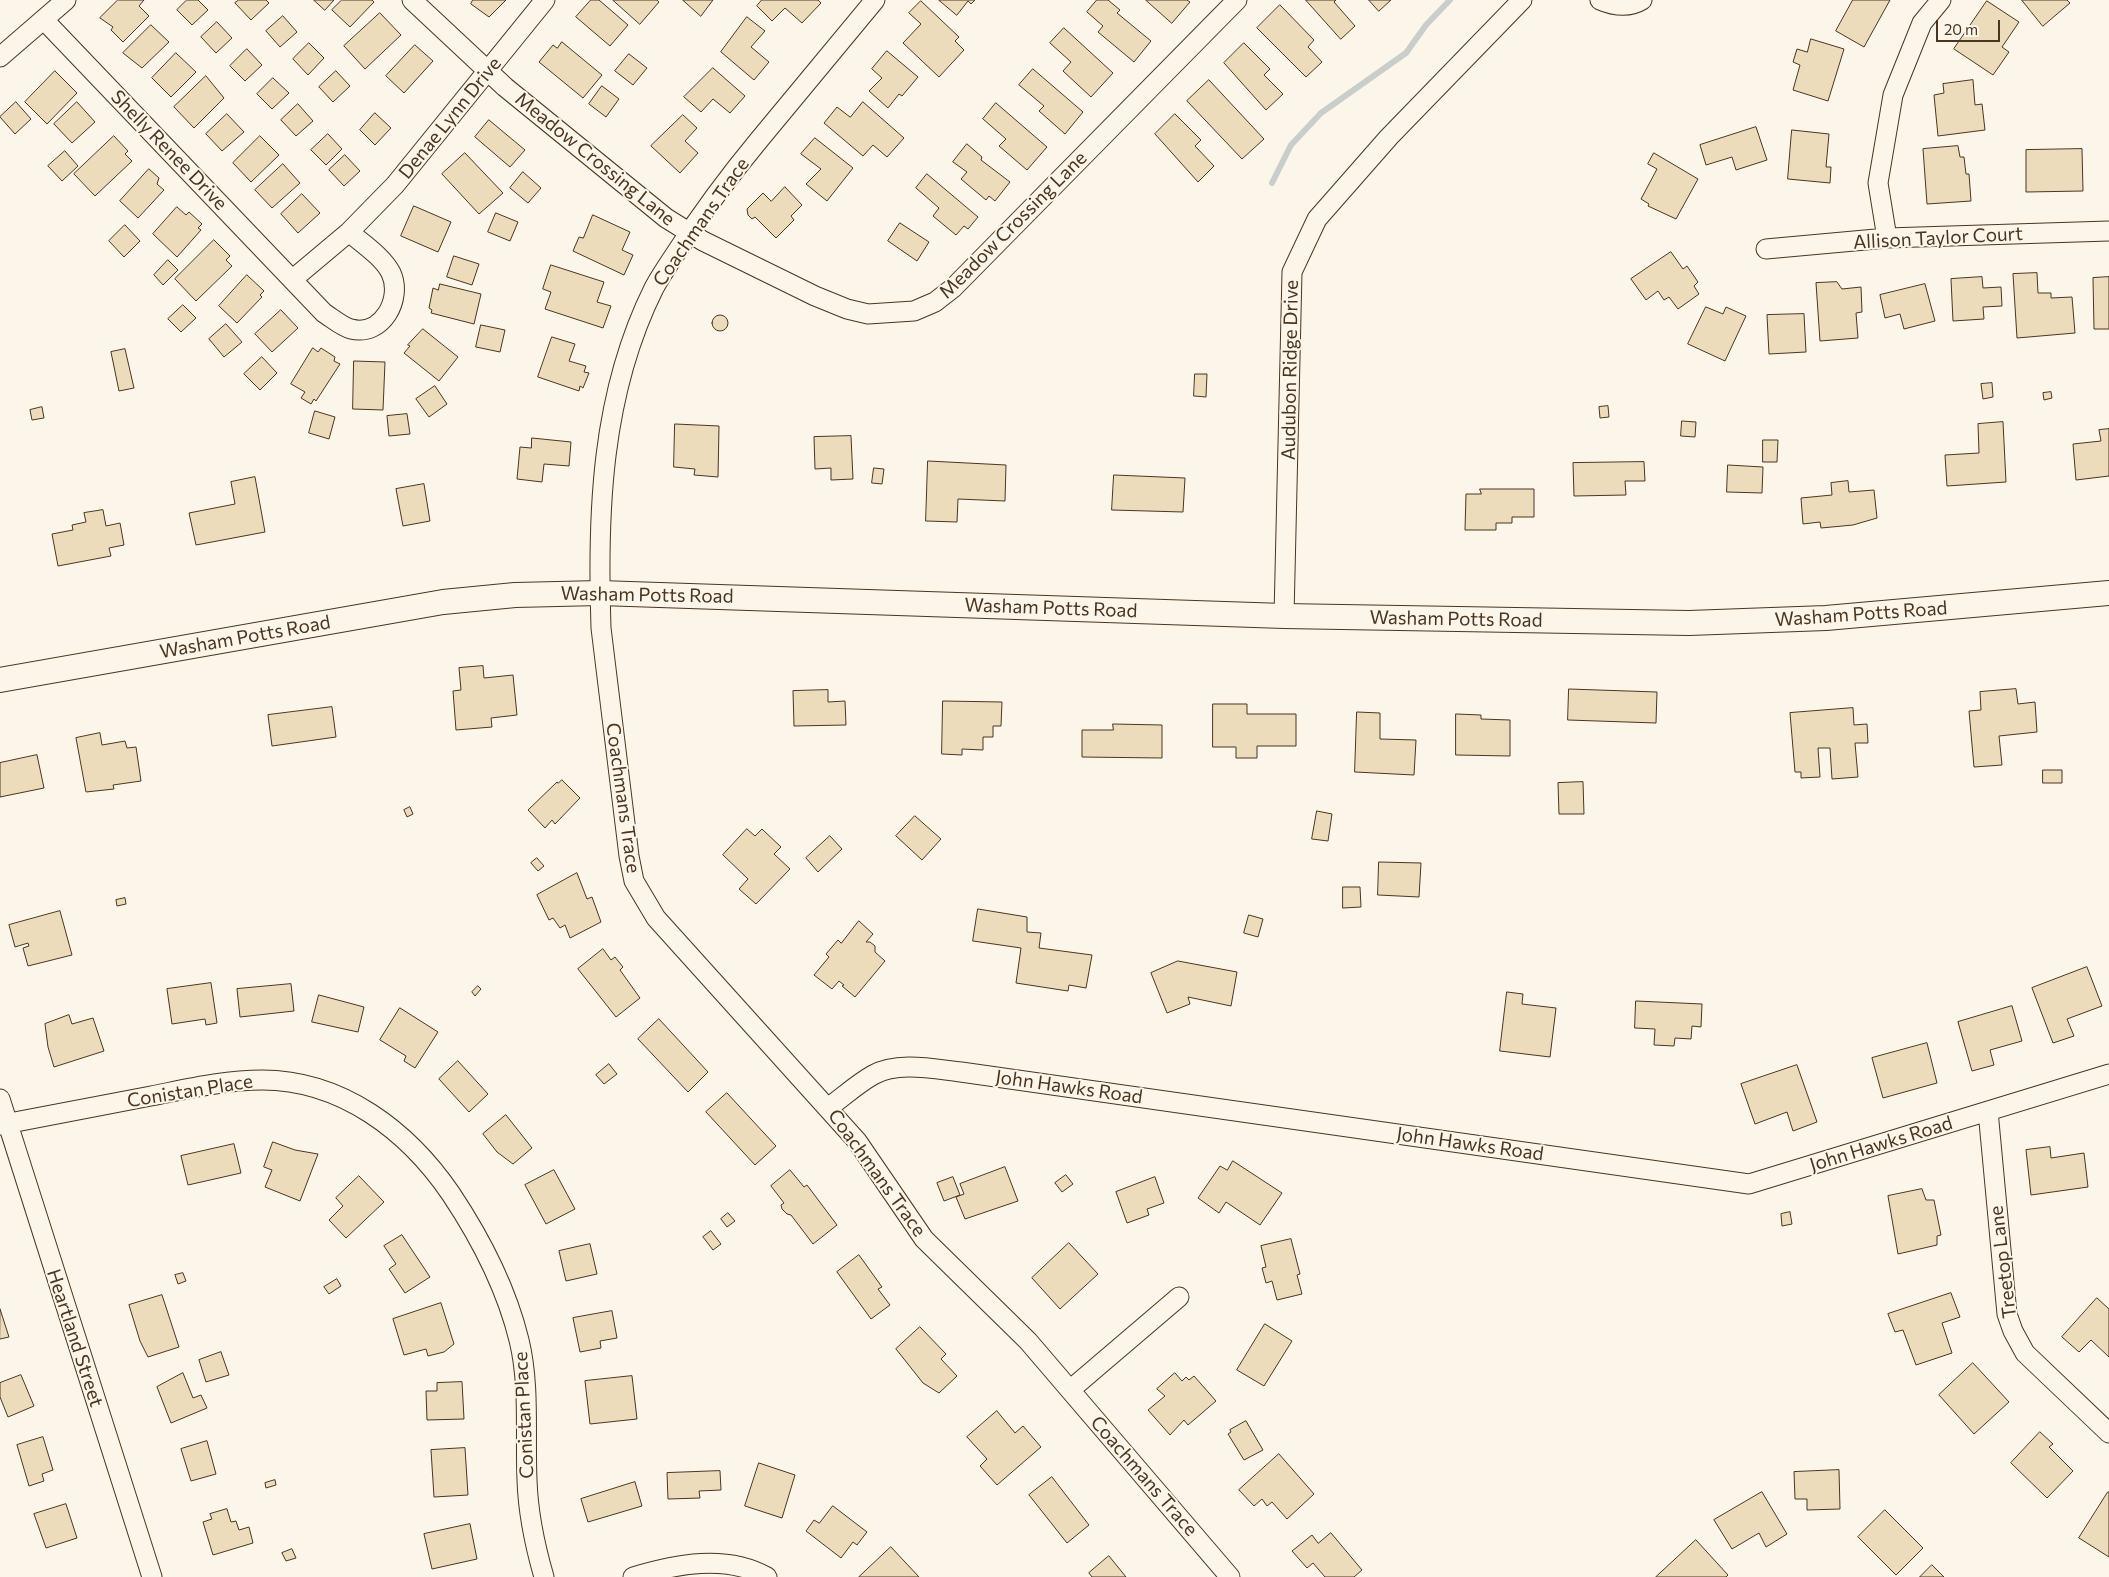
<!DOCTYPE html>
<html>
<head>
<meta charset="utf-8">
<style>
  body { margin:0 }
  #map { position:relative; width:2109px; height:1577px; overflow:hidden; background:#fbf6e9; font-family:Commissioner,sans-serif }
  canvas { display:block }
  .scale { position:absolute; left:1936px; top:20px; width:64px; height:22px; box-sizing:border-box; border:2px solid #4a3520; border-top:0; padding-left:6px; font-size:15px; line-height:18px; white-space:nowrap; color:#4a3520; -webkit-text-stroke:4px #fbf6e9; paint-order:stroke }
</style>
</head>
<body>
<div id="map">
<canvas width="2109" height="1577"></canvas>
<div class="scale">20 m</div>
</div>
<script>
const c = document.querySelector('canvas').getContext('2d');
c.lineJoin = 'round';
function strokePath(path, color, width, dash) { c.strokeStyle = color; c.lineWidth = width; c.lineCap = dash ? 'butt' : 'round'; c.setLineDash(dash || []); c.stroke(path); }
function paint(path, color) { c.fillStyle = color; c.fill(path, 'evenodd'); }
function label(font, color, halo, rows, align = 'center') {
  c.font = font + ' Commissioner,sans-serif'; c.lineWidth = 4; c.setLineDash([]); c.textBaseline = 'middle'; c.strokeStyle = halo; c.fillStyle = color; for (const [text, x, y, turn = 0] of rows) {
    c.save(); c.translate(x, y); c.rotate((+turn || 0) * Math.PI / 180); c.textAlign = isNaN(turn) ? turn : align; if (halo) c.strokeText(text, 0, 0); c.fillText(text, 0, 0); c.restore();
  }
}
strokePath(new Path2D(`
  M1272 183 1291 145 1321 113 1406 53 1426 25 1450 0`), '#c9cecd', 6);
const building = new Path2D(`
  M118 0H144L139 6 149 16 123 42 111 30 113 27 100 18Z
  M187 0H198L208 10 192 25 177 10Z
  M239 0H266L269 3 251 20 235 3Z
  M314 0H334L325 10Z
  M342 0H372L374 2 350 27 332 10Z
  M473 0H506L489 17 471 4Z
  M591 0H599L628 25 610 46 576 17Z
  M613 0H657L659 2 640 24Z
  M683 0H713L701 16Z
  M762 0H818L821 3 802 23 785 8 772 21 757 6Z
  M939 0H975L971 4 968 1 957 15Z
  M1097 0H1108L1120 10 1117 13 1151 41 1134 62 1098 32 1103 26 1087 12Z
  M1146 0H1187L1190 2 1172 23Z
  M1306 0H1336L1334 2 1355 26 1341 39Z
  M1369 0H1391L1379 11Z
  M1853 0H1890L1864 47 1836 31Z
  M2022 0H2067L2070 3 2043 26Z
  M921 1 959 37 955 41 964 50 939 77 903 43 921 24 909 13Z
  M1987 1 2019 22 2002 47 2009 52 1993 75 1954 49Z
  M1280 5 1314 40 1308 47 1322 62 1306 77 1257 28Z
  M380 13 401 35 365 69 344 46Z
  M283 16 297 32 280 47 266 31Z
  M747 17 765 31 751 47 769 62 754 80 721 52Z
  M217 22 232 38 216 53 201 37Z
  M151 25 169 42 142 68 123 53Z
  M1064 28 1113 73 1091 97 1063 71 1071 62 1050 43Z
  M1811 39 1844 49 1828 101 1793 90 1800 65 1793 62 1797 49 1807 52Z
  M562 42 602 75 583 98 539 62 553 45 557 48Z
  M309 43 324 58 308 75 293 59Z
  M1244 43 1270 69 1264 75 1283 94 1266 110 1224 63Z
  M415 45 433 61 404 93 386 76Z
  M247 49 262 65 245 81 230 66Z
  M887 51 918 77 902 96 899 94 888 108 869 91 882 78 872 69Z
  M176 53 196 72 171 97 152 78Z
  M629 54 647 68 633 85 615 71Z
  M713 68 745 96 730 113 713 99 701 112 684 97Z
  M1033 69 1083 112 1065 134 1039 111 1044 106 1019 85Z
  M55 71 77 93 47 124 25 102Z
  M336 71 350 86 333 102 319 87Z
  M206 76 224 98 194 128 174 107Z
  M273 78 289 93 272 109 257 94Z
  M1209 80 1264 139 1242 159 1187 101Z
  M1973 80 1975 105 1982 104 1985 130 1938 136 1934 95 1944 93 1943 84Z
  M602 86 619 99 606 117 589 104Z
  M16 102 31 119 15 134 0 117Z
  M77 102 95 122 72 143 54 124Z
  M863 102 904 138 887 157 873 145 863 156 824 123 837 107 850 117Z
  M996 103 1047 147 1027 170 999 146 1006 139 983 119Z
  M298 104 313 121 296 136 281 120Z
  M375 113 391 128 375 145 360 130Z
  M227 114 244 132 222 151 206 134Z
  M1175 114 1201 140 1195 146 1214 166 1198 182 1155 134Z
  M683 115 697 128 685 141 698 153 680 173 651 146Z
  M489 120 525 150 510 167 475 137Z
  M1756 127 1767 160 1736 170 1732 157 1706 165 1700 145Z
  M1792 130 1829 134 1826 167H1831L1830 183 1788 179Z
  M328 134 342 149 326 165 311 150Z
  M114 136 128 151 125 154 132 161 95 196 74 174Z
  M260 136 279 155 251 182 233 163Z
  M815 138 853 168 827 201 806 184 821 169 801 154Z
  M967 144 982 157 981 160 1010 182 995 201 989 196 986 200 961 179 967 172 953 162Z
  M1958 146 1960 157H1964L1966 174H1969L1971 201 1927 204 1923 149Z
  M2082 149 2083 191 2026 192V150Z
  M65 151 78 166 62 181 48 166Z
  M465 153 503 193 479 214 442 174Z
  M1654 153 1698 179 1676 219 1648 206 1649 204 1641 199 1657 169 1648 164Z
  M345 155 360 171 344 186 329 170Z
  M283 164 300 183 272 208 255 190Z
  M149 169 159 178 157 184 164 190 138 218 120 201Z
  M523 172 541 188 528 203 510 188Z
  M927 174 978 217 968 229 964 226 956 235 933 216 939 208 916 188Z
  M785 187 802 205 791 216 794 220 776 238 755 217 752 219 748 215 747 209 763 193 771 201Z
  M302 194 320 213 298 233 281 214Z
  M414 206 451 222 438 252 401 236Z
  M177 207 186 215 189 212 202 224 198 228 201 230 177 257 153 234Z
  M496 213 518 222 510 241 488 232Z
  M593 215 630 232 622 250 633 255 624 275 573 251 579 237 583 238Z
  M900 223 929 242 917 261 888 241Z
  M125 225 140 241 124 257 109 241Z
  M214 240 230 256 226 260 232 266 196 301 175 279Z
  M1671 252 1683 269 1687 266 1698 282 1694 286 1699 294 1678 309 1669 297 1664 300 1658 291 1646 300 1631 279Z
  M454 256 479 264 472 285 447 277Z
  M168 260 178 270 163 285 154 275Z
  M551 265 604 282 597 302 611 306 603 328 545 309 551 292 543 289Z
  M2037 273 2038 293H2051V298L2072 297 2075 333 2017 338 2013 274Z
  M247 275 264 291 260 295 262 297 237 323 219 306Z
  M1982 277 1983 288 2001 287 2002 306 1983 307 1984 319 1953 321 1951 279Z
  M2109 277V329H2094L2093 278Z
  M1837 282 1842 289 1861 287 1862 312 1856 313 1858 338 1820 341 1816 283Z
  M440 284 481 294 474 324 431 313 432 310 429 308 433 288 438 290Z
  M1925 284 1935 321 1904 329 1900 314 1885 318 1880 295Z
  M183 305 196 318 181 332 168 319Z
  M1706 307 1723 314 1726 307 1746 316 1725 361 1688 344Z
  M281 310 298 328 272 352 255 334Z
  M1804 314 1806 352 1769 354 1767 315Z
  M712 323a8 8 0 1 1 16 0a8 8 0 1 1-16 0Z
  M226 324 242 342 224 357 209 339Z
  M481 325 505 330 500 352 476 347Z
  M423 329 458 357 439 381 404 353 410 346 408 345Z
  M552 337 575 344 569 361 586 366 584 372 589 373 583 388 580 386 579 391 538 377Z
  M313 348 318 352 321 348 335 357 334 361 340 364 316 401 314 399 311 404 301 398 305 392 291 384Z
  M125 349 134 388 119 391 111 352Z
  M262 357 277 373 260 390 244 374Z
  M354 361 385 362 383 410 353 409Z
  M1195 374H1207L1206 397 1194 396Z
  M1992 383 1993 397 1983 399 1981 384Z
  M435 386 447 404 429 417 416 399Z
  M2051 392 2052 398 2044 400 2043 393Z
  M1608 406 1609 417 1600 418 1599 407Z
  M42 407 44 418 32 420 30 410Z
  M315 411 335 417 329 439 309 433Z
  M407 414 410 434 389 436 387 416Z
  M1682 421 1696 422 1695 437 1681 436Z
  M2003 422 2006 482 1947 486 1945 455 1979 453 1978 424Z
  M675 424 719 426 718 477 694 475 695 469 674 467Z
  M2109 429V476L2076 480 2073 444 2101 441 2099 430Z
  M851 436 853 479 831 480V468L815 469 814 437Z
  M532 438 571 442 569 466 544 464 542 482 517 479 520 447 531 448Z
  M1763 440H1778L1777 462H1763Z
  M928 461 1006 465 1005 501 958 499 957 522 926 521Z
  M1644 462 1645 481H1625L1626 495 1574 496 1573 463Z
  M1728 465 1763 467 1762 493 1727 492Z
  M874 468 884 469 882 484 872 483Z
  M1114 475 1185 478 1183 512 1112 510Z
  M255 477 265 532 196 545 189 513 235 504 231 482Z
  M1848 481 1849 492 1874 490 1877 518 1853 525 1821 528 1820 522 1803 524 1801 498 1832 495 1831 483Z
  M424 484 430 521 403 526 396 489Z
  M1480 489H1534V517H1512V523H1496V530H1465L1466 494H1481Z
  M103 510 106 526 120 523 124 545 109 548 111 556 58 566 52 534 73 530 72 525 86 522 84 513Z
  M483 666 484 678 513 675 517 715 491 718 492 727 456 730 453 691 461 690 459 668Z
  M1569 689 1657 692 1656 723 1568 720Z
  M2016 689 2018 704 2035 702 2037 732 1999 736 2002 765 1974 767 1969 711 1981 710 1980 692Z
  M828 690V702L845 701 846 725 794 726 793 691Z
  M943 701 1002 702 1001 726H993V737H983V750L962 749V755L942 754Z
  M1213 704H1247V714H1296V746H1257V758H1236V747H1213Z
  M332 707 336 737 272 746 268 715Z
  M1853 708 1854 725 1867 724 1868 743H1855L1858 777 1832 779 1830 748H1818L1820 777 1801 778V772H1795L1790 713Z
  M1357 712 1380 713V739L1416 740 1414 775 1355 772Z
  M1456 714 1481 715V719L1510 720V756L1456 755Z
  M1113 724 1162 725V758L1082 757V730H1113Z
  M100 733 102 745 125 741 127 748 136 747 141 781 113 785 114 789 86 792 76 738Z
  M37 755 44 788 0 797V763Z
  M2043 770H2062V783H2043Z
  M562 780 580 798 555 824 552 820 545 828 528 810 557 782 558 783Z
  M1583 782 1584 814H1559L1558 783Z
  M410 807 413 814 407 817 404 810Z
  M1317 811 1332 814 1328 841 1312 839Z
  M915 816 941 839 922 860 896 836Z
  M747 829 755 836 762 829 781 847 774 854 790 869 756 904 739 889 748 879 723 855Z
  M830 836 842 849 818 872 806 858Z
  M537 858 544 866 538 871 531 863Z
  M1379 862 1421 863 1419 897 1378 895Z
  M577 873 587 899 592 897 601 922 570 938 565 925 560 928 553 918 549 920 537 895Z
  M1343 887H1360L1361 907 1343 908Z
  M125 898 126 904 117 906 116 900Z
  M978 909 1027 917V932L1041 933 1039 948 1092 955 1086 988 1069 985 1068 991 1016 983 1021 948 973 941Z
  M60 911 72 955 28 966 23 948 29 946 28 943 15 947 9 925Z
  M1249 915 1263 919 1258 937 1244 933Z
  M859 921 873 934 866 942H870L875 946V952L885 961 855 997 842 986 844 985 839 981 832 989 814 975 829 957 826 954 838 940 841 943Z
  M603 949 611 960 615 957 623 967 620 970 640 998 616 1017 578 969Z
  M1178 961 1237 972 1231 1006 1188 997 1190 1004 1167 1013 1151 973Z
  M2087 967 2102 1006 2067 1019 2074 1036 2053 1043 2032 988Z
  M211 983 217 1023 206 1025 205 1019 172 1024 167 989Z
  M291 984 294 1011 240 1017 237 989Z
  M478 986 481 989 475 996 472 992Z
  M1507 992 1523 994 1522 1004 1556 1008 1550 1057 1500 1051Z
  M319 995 364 1007 358 1032 312 1022Z
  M1636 1001 1702 1004 1701 1027 1692 1026 1691 1039 1675 1038 1674 1046 1654 1045 1655 1029 1635 1028Z
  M2012 1006 2022 1041 1990 1050 1994 1065 1972 1071 1958 1022Z
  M400 1008 438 1032 415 1068 404 1061 406 1056 380 1040Z
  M69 1015 72 1024 93 1018 104 1051 54 1067 48 1047 45 1024Z
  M659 1019 708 1072 688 1092 638 1039Z
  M1927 1043 1937 1083 1883 1098 1872 1058Z
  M458 1061 488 1094 469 1112 439 1079Z
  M609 1064 617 1074 604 1084 596 1075Z
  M1797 1065 1817 1122 1793 1131 1787 1112 1755 1124 1741 1084Z
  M727 1093 776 1146 755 1165 706 1112Z
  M506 1115 532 1148 513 1164 497 1152 483 1134Z
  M273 1142 295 1150 318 1154 300 1201 265 1187 272 1170 264 1167Z
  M234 1144 241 1173 188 1185 181 1156Z
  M2050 1147 2051 1158 2084 1153 2088 1187 2031 1195 2026 1150Z
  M1233 1161 1282 1193 1260 1225 1226 1202 1219 1213 1198 1198 1220 1166 1227 1170Z
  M1005 1167 1018 1201 965 1219 956 1197 964 1194 960 1184Z
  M554 1170 575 1209 546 1224 525 1185Z
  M790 1170 804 1187 807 1185 837 1225 813 1244 791 1215 787 1214 782 1209 781 1205 784 1203 771 1186Z
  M1066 1175 1073 1184 1062 1192 1055 1183Z
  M359 1176 384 1202 346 1238 329 1220 343 1206 336 1198Z
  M953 1177 960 1195 944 1201 937 1183Z
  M1155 1177 1164 1203 1147 1209 1149 1215 1127 1223 1116 1192Z
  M1922 1189 1926 1200H1934L1941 1235 1937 1236V1245L1898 1254 1888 1196Z
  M1790 1212 1792 1224 1782 1226 1781 1214Z
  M728 1213 735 1221 727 1227 721 1219Z
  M711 1231 721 1244 713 1250 703 1237Z
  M402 1235 430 1277 405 1293 389 1269 396 1264 384 1246Z
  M1291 1239 1300 1274 1297 1275 1302 1294 1277 1300 1272 1281 1266 1283 1262 1268 1266 1267 1261 1246Z
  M1069 1243 1098 1274 1060 1309 1032 1278Z
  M590 1244 597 1274 566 1281 559 1251Z
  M859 1255 882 1287 878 1289 890 1305 871 1319 837 1272Z
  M183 1273 186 1281 178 1284 175 1275Z
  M337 1279 341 1286 329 1294 324 1287Z
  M1951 1293 1960 1317 1942 1323 1952 1353 1916 1365 1903 1330 1895 1332 1888 1314Z
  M162 1295 179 1347 148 1357 140 1341 129 1305Z
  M2097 1298 2109 1309V1357L2091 1340 2079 1352 2062 1337Z
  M441 1303 454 1344 444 1352 428 1356 426 1349 404 1355 393 1319Z
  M0 1309 9 1337 0 1339Z
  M612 1311 617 1338 600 1341 601 1348 580 1352 573 1318Z
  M1265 1324 1292 1341 1264 1386 1237 1370Z
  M920 1327 946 1354 941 1359 957 1376 939 1393 923 1383 896 1349Z
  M221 1352 229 1375 206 1382 199 1360Z
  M1973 1363 2009 1402 1974 1434 1939 1395Z
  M183 1373 193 1398 201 1395 207 1408 171 1423 157 1387Z
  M1175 1373 1182 1381 1186 1377 1189 1380 1194 1376 1216 1401 1188 1425 1184 1420 1170 1435 1148 1410 1165 1396 1157 1389Z
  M21 1375 34 1406 8 1417 0 1397V1383Z
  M632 1376 637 1419 590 1424 585 1381Z
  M462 1382 464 1419 427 1420 426 1391H437V1383Z
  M997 1411 1015 1433 1023 1426 1041 1447 997 1485 980 1466 987 1459 967 1437Z
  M1246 1421 1263 1450 1244 1460 1228 1434 1231 1432 1230 1430Z
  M2040 1432 2053 1444 2049 1447 2073 1471 2047 1498 2011 1463Z
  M43 1437 53 1470 42 1474 44 1481 29 1486 17 1445Z
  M207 1441 216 1474 191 1481 181 1449Z
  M465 1448 468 1495 434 1497 431 1450Z
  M1279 1454 1314 1494 1287 1519 1272 1502 1267 1506 1262 1499 1254 1506 1239 1490Z
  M759 1463 795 1475 782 1518 745 1506Z
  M1839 1470 1840 1509 1807 1510V1499H1795L1794 1472Z
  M720 1471 721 1490 699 1491 700 1498 668 1499 667 1473Z
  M1052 1477 1089 1525 1067 1543 1029 1495Z
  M275 1480 276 1485 266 1488 265 1483Z
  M635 1482 642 1506 588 1522 581 1499Z
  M1762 1492 1787 1534 1766 1547 1759 1533 1732 1549 1714 1520Z
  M2108 1492H2109V1557L2079 1538Z
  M66 1504 77 1538 46 1548 34 1514Z
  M833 1506 867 1532 857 1545 853 1542 841 1558 806 1531 814 1520 819 1523Z
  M227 1509 231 1522 236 1521 239 1530 249 1527 253 1543 213 1555 203 1522 212 1519 210 1514Z
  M1885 1510 1923 1548 1896 1575 1858 1537Z
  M470 1524 477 1559 432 1569 424 1534Z
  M1331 1533 1362 1570 1354 1577H1325L1313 1563 1307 1568 1292 1551 1312 1535 1318 1543Z
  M1696 1540 1728 1575 1726 1577H1656Z
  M891 1547 919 1577H859Z
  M292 1549 296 1558 286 1561 282 1553Z
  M1109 1556 1126 1577H1092L1089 1573Z
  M1932 1565 1944 1577H1920Z`);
paint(building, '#ecdcbc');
strokePath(building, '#4a3520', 1);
const minor = new Path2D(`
  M412 0 505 87 666 218 703 241 815 296 847 309 868 314 914 311 935 302 953 288 1237 0
  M875 0C836 47 798 93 759 140 730 175 703 211 678 250 670 262 661 275 654 288 601 394 597 513 601 628L629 856 634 881 656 918 857 1141 924 1239 1028 1341 1230 1577
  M1600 0C1614 6 1629 8 1642 0
  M44 20 324 313C332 318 342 327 351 329 382 337 403 299 391 273 383 257 363 244 349 232
  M0 57 66 0
  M1887 238 1878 183 1893 95 1922 23 1941 0
  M1766 249 1887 238 2109 231
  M293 279 349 232 395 185 545 0
  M1284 616 1292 272 1317 219 1389 137 1522 0
  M0 1099 152 1577
  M829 1107C843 1097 857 1084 873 1075 897 1061 934 1069 961 1072L1749 1184 2109 1074
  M1988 1111 2007 1314 2013 1331 2025 1353 2109 1433
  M0 1125C50 1115 100 1106 151 1096 187 1089 225 1080 262 1080 342 1080 408 1131 451 1194 481 1239 506 1287 519 1340 530 1385 525 1434 527 1480 528 1512 535 1546 544 1577
  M1070 1390 1179 1297
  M633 1577C676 1564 726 1554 767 1577`);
const tertiary = new Path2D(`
  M0 680 443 602 515 595 600 593 1284 616 1689 623 1826 618 2109 593`);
strokePath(minor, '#4a3520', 21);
strokePath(tertiary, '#4a3520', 26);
strokePath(minor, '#fbf6e9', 19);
strokePath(tertiary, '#fbf6e9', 24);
label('19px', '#4a3520', '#fbf6e9', [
  ["Denae Lynn Drive",450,118,-51],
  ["Shelly Renee Drive",169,150,46],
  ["Meadow Crossing Lane",595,159,39],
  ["Coachmans Trace",701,222,-55],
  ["Meadow Crossing Lane",1013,225,-45],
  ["Allison Taylor Court",1938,238,-3],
  ["Audubon Ridge Drive",1290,370,-89],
  ["Washam Potts Road",647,595,1],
  ["Washam Potts Road",1051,608,2],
  ["Washam Potts Road",1861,614,-4],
  ["Washam Potts Road",1456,619,1],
  ["Washam Potts Road",245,637,-10],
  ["Coachmans Trace",623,798,82],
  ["John Hawks Road",1069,1087,8],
  ["Conistan Place",190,1091,-9],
  ["John Hawks Road",1470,1144,8],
  ["John Hawks Road",1881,1144,-17],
  ["Coachmans Trace",877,1173,54],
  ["Treetop Lane",2003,1262,-97],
  ["Heartland Street",75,1338,72],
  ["Conistan Place",524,1415,-93],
  ["Coachmans Trace",1144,1476,49]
]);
</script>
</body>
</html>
